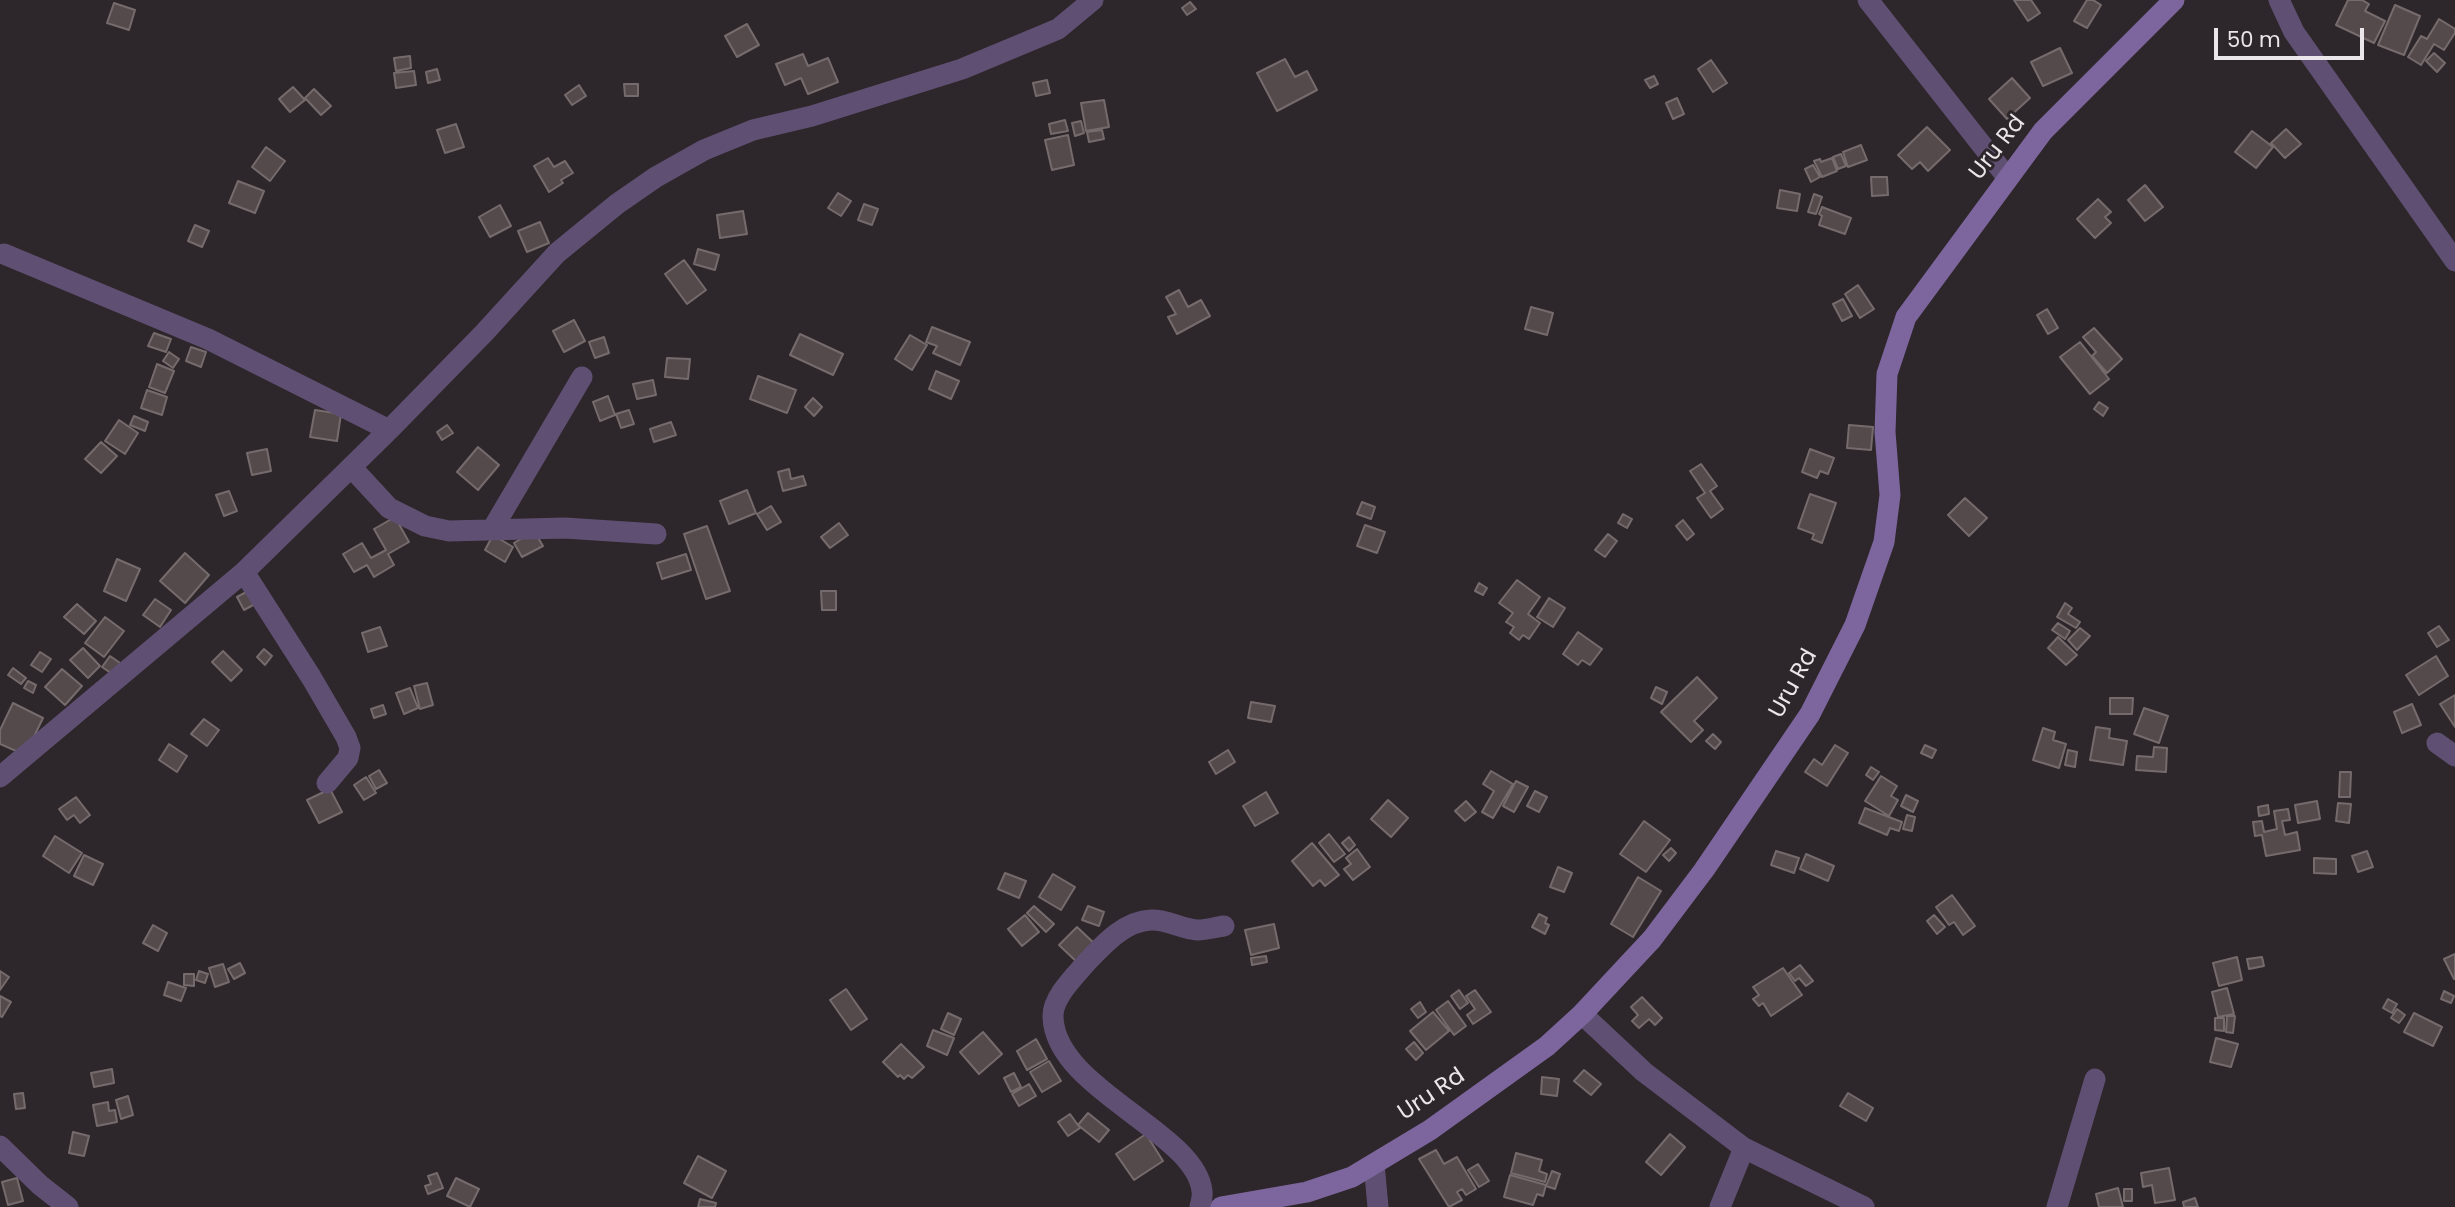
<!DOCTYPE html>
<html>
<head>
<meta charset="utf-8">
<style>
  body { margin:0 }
  #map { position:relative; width:2455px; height:1207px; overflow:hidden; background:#2d262a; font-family:Poppins,sans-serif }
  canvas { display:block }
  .scale { position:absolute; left:2214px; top:28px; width:150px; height:32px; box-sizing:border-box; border:4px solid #ebe6ea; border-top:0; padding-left:9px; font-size:21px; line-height:24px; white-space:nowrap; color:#ebe6ea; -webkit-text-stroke:5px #2d262a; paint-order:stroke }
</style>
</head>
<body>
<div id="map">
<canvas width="2455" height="1207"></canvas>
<div class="scale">50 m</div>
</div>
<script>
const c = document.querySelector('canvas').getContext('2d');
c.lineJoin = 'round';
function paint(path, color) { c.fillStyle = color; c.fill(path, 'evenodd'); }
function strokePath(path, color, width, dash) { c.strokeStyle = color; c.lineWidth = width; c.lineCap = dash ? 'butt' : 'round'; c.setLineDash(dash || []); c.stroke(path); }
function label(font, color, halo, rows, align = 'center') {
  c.font = font + ' Poppins,sans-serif'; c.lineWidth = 6; c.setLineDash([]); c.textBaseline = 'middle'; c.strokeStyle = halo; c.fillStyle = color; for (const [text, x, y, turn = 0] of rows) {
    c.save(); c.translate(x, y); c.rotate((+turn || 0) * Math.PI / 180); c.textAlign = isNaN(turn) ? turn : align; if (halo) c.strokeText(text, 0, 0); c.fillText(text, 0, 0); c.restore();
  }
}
const building = new Path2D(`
  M2014 0H2031L2040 13 2028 21Z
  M2087 0H2093L2101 5 2087 28 2074 21Z
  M2348 0H2362L2369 4 2365 11 2385 21 2374 43 2336 25Z
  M1190 2 1196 9 1187 15 1182 8Z
  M114 3 135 10 129 30 107 23Z
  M2395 5 2420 16 2404 55 2378 45Z
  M2439 19 2455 29V33L2444 50 2434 44 2421 65 2408 57 2421 36 2427 39Z
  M747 24 759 45 737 57 725 36Z
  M2060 48 2072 73 2043 86 2031 62Z
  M2434 53 2445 63 2437 72 2426 61Z
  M803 54 808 66 828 58 838 82 808 94 801 78 785 85 776 64Z
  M410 56 411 68 396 71 394 58Z
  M1285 59 1295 77 1307 71 1317 90 1277 111 1257 73Z
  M1711 60 1727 83 1713 92 1698 69Z
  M437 69 440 80 428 83 426 72Z
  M414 71 416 85 396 88 394 73Z
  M1654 76 1658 84 1650 88 1645 80Z
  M2012 78 2030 98 2007 119 1989 99Z
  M1047 80 1050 93 1036 96 1033 83Z
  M624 84H638V96H625Z
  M579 85 586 96 572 105 565 95Z
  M293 87 305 100 290 112 279 99Z
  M314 89 331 106 321 115 305 98Z
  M1677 98 1684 114 1673 119 1666 103Z
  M1104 100 1109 127 1086 131 1081 103Z
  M1065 120 1068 131 1051 134 1049 124Z
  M1081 121 1084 133 1075 136 1072 123Z
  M456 124 464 147 445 153 437 130Z
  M1927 127 1950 150 1928 171 1920 162 1912 169 1898 155Z
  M2286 129 2301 144 2285 158 2271 143Z
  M1102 130 1104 139 1089 142 1087 132Z
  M2252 131 2273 147 2256 168 2235 152Z
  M1068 135 1074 165 1052 170 1045 140Z
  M1861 145 1867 160 1848 167 1843 152Z
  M266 147 285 161 270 181 252 167Z
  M1841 154 1846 166 1838 169 1833 157Z
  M548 158 554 167 565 161 573 173 561 180 563 183 549 192 534 166Z
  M1832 158 1837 171 1822 177 1814 161 1820 159 1821 162Z
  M1813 165 1820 177 1811 182 1805 169Z
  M1871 177H1887L1888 195 1872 196Z
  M238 181 264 191 255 213 229 203Z
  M2145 185 2163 207 2145 221 2128 200Z
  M1780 190 1800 194 1797 211 1777 208Z
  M838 193 851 201 841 216 828 208Z
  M1814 194 1822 197 1816 214 1808 212Z
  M2098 199 2111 212 2105 217 2111 223 2095 238 2077 219Z
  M864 204 878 209 872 225 858 220Z
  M500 205 511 226 490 237 479 217Z
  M1822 207 1851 218 1845 234 1819 225 1822 216 1819 214Z
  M743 211 747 234 720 238 717 215Z
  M540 222 549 243 527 252 518 231Z
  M195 225 209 231 202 247 188 241Z
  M698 249 719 255 715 270 694 264Z
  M684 260 706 290 687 304 665 274Z
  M1858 285 1874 309 1860 318 1845 294Z
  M1179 290 1188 307 1201 300 1210 316 1177 334 1168 317 1176 314 1166 297Z
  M1843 299 1852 316 1842 321 1833 304Z
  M1531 307 1553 313 1547 335 1525 329Z
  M2047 309 2058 328 2048 334 2037 315Z
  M574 320 585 341 564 352 553 331Z
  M932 327 970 342 960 365 933 353 937 346 926 342Z
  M2094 328 2122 359 2107 373 2092 356 2096 352 2083 337Z
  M154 333 171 339 166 352 148 346Z
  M800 334 843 354 833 375 790 355Z
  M910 335 927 345 912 370 895 359Z
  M604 337 609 353 595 358 589 342Z
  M2080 342 2109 379 2090 394 2060 357Z
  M191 347 206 352 201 367 186 361Z
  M169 352 179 359 173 368 163 361Z
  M667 358 690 359 688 379 665 377Z
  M157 364 174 371 165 393 149 387Z
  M936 371 959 381 951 399 929 389Z
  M758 376 796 390 787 413 750 399Z
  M653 380 656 395 637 399 633 384Z
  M147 390 167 397 162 415 141 408Z
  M608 396 615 415 600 421 593 402Z
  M813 398 822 407 814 416 805 407Z
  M2099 402 2108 408 2103 416 2094 409Z
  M315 410 341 414 337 441 310 437Z
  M629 410 634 424 621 428 616 414Z
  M134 416 148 422 145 431 130 425Z
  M119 420 138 433 125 454 105 441Z
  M671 422 676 435 654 442 650 429Z
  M447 425 453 433 442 440 437 432Z
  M1849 425 1873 427 1871 450 1847 448Z
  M101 442 117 456 101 473 85 459Z
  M478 447 499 465 478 490 457 472Z
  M267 449 271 471 252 475 247 453Z
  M1810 449 1834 458 1828 474 1820 471 1817 478 1802 472Z
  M1701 464 1717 486 1710 491 1723 509 1711 518 1697 498 1705 493 1690 471Z
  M789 469 791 479 803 476 806 485 783 491 778 472Z
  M747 490 756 513 729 524 720 501Z
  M229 491 237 511 224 516 216 495Z
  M1810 494 1836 503 1822 543 1812 539 1814 534 1798 528Z
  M1965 498 1987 518 1969 536 1948 515Z
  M1362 502 1375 507 1371 519 1357 514Z
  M771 506 781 522 767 530 757 514Z
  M1623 514 1632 519 1627 528 1618 523Z
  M395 517 409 542 388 554 394 565 374 577 367 565 354 572 343 554 362 543 371 558 386 550 374 529Z
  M1683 520 1694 534 1687 540 1676 526Z
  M839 523 848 535 830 548 821 537Z
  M1365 525 1385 532 1377 553 1357 546Z
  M707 526 730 591 706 599 684 534Z
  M534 531 543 546 522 557 514 543Z
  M1608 534 1617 541 1605 557 1595 550Z
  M493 535 513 547 505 562 485 550Z
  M185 553 209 575 185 603 160 581Z
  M686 554 691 570 662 579 657 563Z
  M117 559 140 569 126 601 104 591Z
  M1517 580 1540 597 1528 614 1540 623 1529 639 1523 635 1519 640 1510 633 1514 627 1506 622 1513 613 1499 603Z
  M1479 583 1487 588 1483 595 1475 591Z
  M248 591 255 604 244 610 237 597Z
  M821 591H836V610H822Z
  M1549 598 1565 608 1553 627 1537 617Z
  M155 599 171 610 160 627 143 615Z
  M2065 603 2072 608 2068 614 2080 622 2076 628 2057 617Z
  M77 604 96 621 84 634 64 617Z
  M105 617 124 631 104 657 85 643Z
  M2058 623 2070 631 2065 639 2052 630Z
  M2439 626 2449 640 2437 647 2428 633Z
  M380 627 387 646 368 652 362 633Z
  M2080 628 2090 636 2077 650 2068 640Z
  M1578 632 1602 649 1590 665 1582 660 1578 665 1563 654Z
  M2058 637 2077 655 2066 665 2048 648Z
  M83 648 100 666 88 678 70 660Z
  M264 649 272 656 265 665 257 657Z
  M223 651 242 670 231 681 212 662Z
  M40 652 51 659 42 672 31 665Z
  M110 656 123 665 115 676 102 667Z
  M2436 656 2448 676 2419 695 2406 675Z
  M13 668 26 678 21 684 8 675Z
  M62 669 82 686 65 705 45 687Z
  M1697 677 1717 698 1694 721 1703 730 1691 742 1661 712Z
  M28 681 36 685 33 693 24 688Z
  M427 683 433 705 420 709 414 686Z
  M1656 687 1667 692 1662 704 1651 698Z
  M410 688 418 708 404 714 396 693Z
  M2455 695V727L2440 704Z
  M2110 698H2133L2132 714H2110Z
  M1251 702 1275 706 1271 722 1248 718Z
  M13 703 43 718 25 755 0 744V730Z
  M2412 704 2421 725 2402 733 2394 712Z
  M383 705 386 714 374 718 371 709Z
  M2144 708 2168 716 2159 743 2134 734Z
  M204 719 219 730 207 746 191 734Z
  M2096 727 2110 729 2109 738 2127 741 2123 765 2090 760Z
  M2043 728 2055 732 2053 740 2066 744 2059 768 2033 760Z
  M1713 734 1721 742 1715 749 1706 741Z
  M169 744 187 756 177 772 159 760Z
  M1835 745 1848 753 1827 786 1805 772 1814 759 1822 765Z
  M1925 745 1936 750 1932 758 1921 753Z
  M2154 747 2167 748 2166 772 2136 770 2137 756 2153 757Z
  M1228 750 1235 762 1216 774 1209 762Z
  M2068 750 2077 752 2075 767 2065 765Z
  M1871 767 1879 772 1873 780 1866 775Z
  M379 770 387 783 376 789 369 776Z
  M1491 771 1513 784 1493 818 1482 812 1494 791 1483 784Z
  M2340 772H2351L2350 797H2339Z
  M1881 776 1897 786 1891 796 1898 800 1889 816 1865 801Z
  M366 777 376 793 364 800 354 785Z
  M1516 781 1528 787 1514 812 1503 806Z
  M330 789 342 812 319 823 307 800Z
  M1535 791 1547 797 1539 812 1527 806Z
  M1266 792 1278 813 1255 826 1243 806Z
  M1906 795 1918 801 1913 812 1901 806Z
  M76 797 90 815 80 823 74 815 67 820 59 809Z
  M1388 800 1408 818 1391 837 1371 819Z
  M1466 801 1476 812 1465 821 1455 811Z
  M2317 801 2320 819 2298 823 2295 805Z
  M2338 803 2351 804 2349 823 2336 821Z
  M2268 805 2269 814 2259 816 2258 807Z
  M1865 808 1902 822 1899 831 1890 828 1887 835 1859 823Z
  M2288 809 2290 820 2282 821 2285 835 2297 832 2300 850 2266 856 2262 835 2255 836 2253 822 2262 821 2264 832 2277 829 2274 811Z
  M1907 815 1915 817 1912 831 1903 829Z
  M1644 821 1670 840 1646 872 1620 854Z
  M1329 834 1345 854 1334 862 1319 843Z
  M55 836 82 853 69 873 43 856Z
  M1349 837 1355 845 1349 851 1342 843Z
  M1312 843 1339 875 1325 886 1320 880 1313 886 1292 861Z
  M1671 848 1676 853 1669 861 1663 855Z
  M1357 849 1370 867 1353 880 1344 869 1351 864 1346 858Z
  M1776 851 1799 858 1794 873 1771 865Z
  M2367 851 2373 867 2358 872 2352 856Z
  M1806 854 1834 866 1828 881 1800 869Z
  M84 855 103 864 93 885 74 876Z
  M2314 858 2336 859V874L2314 873Z
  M1558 867 1572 873 1564 892 1550 887Z
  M1005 873 1026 881 1019 898 998 889Z
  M1053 874 1075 887 1061 910 1039 897Z
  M1638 877 1661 891 1633 937 1611 924Z
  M1952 895 1975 926 1963 935 1954 922 1949 925 1936 907Z
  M1034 906 1054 924 1046 932 1027 913Z
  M1088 906 1104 912 1099 926 1082 920Z
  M1539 914 1547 918 1545 923 1549 925 1545 934 1532 927Z
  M1025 915 1039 932 1022 946 1008 929Z
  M1934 915 1945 927 1937 934 1927 921Z
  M1274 924 1279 948 1251 955 1245 930Z
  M153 925 167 933 158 951 143 943Z
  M1077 927 1097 946 1080 965 1059 945Z
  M2455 954V979H2454L2444 959Z
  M1266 956 1267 962 1252 965 1251 958Z
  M2237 957 2242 980 2219 986 2213 963Z
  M2262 957 2264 966 2249 969 2247 959Z
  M240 963 245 973 234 979 228 969Z
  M223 964 229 982 215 987 209 968Z
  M1800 965 1813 981 1806 986 1799 978 1795 981 1789 973Z
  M1783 968 1802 995 1771 1016 1763 1003 1759 1006 1753 999 1759 995 1753 987Z
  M0 971 9 977 0 990Z
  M199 971 208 974 205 983 196 980Z
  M184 974H194V986L184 985Z
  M168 982 186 988 181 1001 164 995Z
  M2227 988 2234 1014 2218 1017 2212 992Z
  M846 989 867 1019 851 1030 830 1000Z
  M1459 990 1468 1003 1460 1009 1451 996Z
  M1475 990 1491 1012 1473 1024 1467 1015 1475 1009 1466 996Z
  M2444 991 2454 996 2451 1003 2441 999Z
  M0 996 11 1002 2 1017 0 1016Z
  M1642 997 1662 1018 1655 1025 1649 1019 1639 1028 1632 1021 1638 1015 1631 1007Z
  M2388 999 2397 1004 2392 1013 2383 1008Z
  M1448 1001 1466 1026 1454 1035 1436 1010Z
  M1420 1002 1426 1012 1418 1018 1411 1009Z
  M2397 1009 2405 1015 2399 1023 2391 1018Z
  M1433 1012 1449 1031 1426 1050 1410 1031Z
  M948 1013 961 1019 954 1035 941 1029Z
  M2414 1013 2442 1027 2433 1046 2404 1032Z
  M2227 1016H2235L2233 1033 2226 1032Z
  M2215 1018H2224V1031L2215 1030Z
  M933 1030 954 1038 947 1055 927 1046Z
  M983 1032 1002 1054 979 1074 960 1052Z
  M2216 1038 2238 1044 2231 1067 2210 1062Z
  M1036 1039 1047 1059 1027 1070 1017 1051Z
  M1414 1042 1423 1053 1416 1060 1406 1049Z
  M901 1044 924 1067 912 1078 908 1075 904 1079 900 1075 898 1077 883 1062Z
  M1049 1061 1061 1081 1042 1092 1030 1072Z
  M112 1069 114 1083 94 1087 91 1073Z
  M1584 1070 1601 1084 1591 1095 1574 1081Z
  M1014 1073 1021 1087 1011 1092 1004 1078Z
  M1542 1077 1559 1079 1557 1096 1541 1094Z
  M1029 1084 1036 1096 1019 1106 1012 1094Z
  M23 1093 25 1108 16 1109 14 1094Z
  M1848 1093 1873 1108 1866 1121 1840 1106Z
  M128 1096 133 1115 121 1119 116 1100Z
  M108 1102 109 1111 115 1110 117 1122 97 1126 93 1105Z
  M1088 1113 1109 1130 1099 1142 1078 1125Z
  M1070 1114 1080 1128 1068 1136 1058 1122Z
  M73 1132 89 1136 84 1156 69 1153Z
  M1146 1134 1163 1161 1134 1180 1116 1154Z
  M1670 1134 1685 1147 1661 1175 1646 1162Z
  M1436 1150 1444 1164 1457 1157 1476 1189 1466 1195 1462 1189 1457 1192 1462 1200 1449 1207 1419 1159Z
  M1516 1153 1542 1160 1539 1171 1547 1174 1545 1182 1511 1173Z
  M698 1156 726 1171 712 1198 684 1183Z
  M1478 1164 1489 1181 1479 1187 1468 1170Z
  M2169 1168 2175 1200 2155 1203 2152 1185 2143 1187 2141 1173Z
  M1552 1171 1560 1174 1555 1189 1546 1186Z
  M437 1173 443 1188 428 1194 425 1186 431 1184 428 1176Z
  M1510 1175 1546 1185 1543 1196 1537 1194 1533 1205 1504 1197Z
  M17 1178 23 1201 8 1205 2 1182Z
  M456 1178 479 1189 470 1207 447 1196Z
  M2118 1188 2123 1207H2099L2096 1194Z
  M2124 1189H2132V1201H2124Z
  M2195 1198 2198 1207H2184L2183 1202Z
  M700 1199 716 1203 715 1207H698Z`);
paint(building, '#544a4b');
strokePath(building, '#766b6c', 2);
strokePath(new Path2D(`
  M1868 0 2007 177
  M2279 0 2294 32 2455 261
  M4 254 208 339 389 430
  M352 468 389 508 425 526 449 531 565 528 656 534
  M493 528 582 377
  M244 572 311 677 346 737 350 748 348 758 327 783
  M2437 743 2455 756
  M0 777 244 572 389 430 484 333 557 253 617 204 656 177 704 150 753 130 812 116 962 69 1058 29 1093 0
  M1582 1014 1644 1072 1744 1148 1864 1207
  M0 1146 40 1185 68 1207
  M1374 1164 1378 1207
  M1200 1207C1201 1202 1203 1196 1202 1191 1196 1132 1055 1089 1053 1017 1052 998 1074 977 1086 963 1103 945 1124 921 1151 920 1166 919 1182 929 1198 930 1206 930 1216 927 1224 926
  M1720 1207 1744 1148
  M2057 1207 2095 1079`), '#5f5073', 21);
strokePath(new Path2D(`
  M1221 1207 1307 1192 1352 1177 1430 1130 1547 1046 1582 1014 1652 939 1704 870 1810 714 1855 625 1884 542 1890 495 1885 432 1887 374 1906 317 2043 131 2174 0`), '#7d669d', 21);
label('23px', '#ebe6ea', '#2d262a', [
  ["Uru Rd",1998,148,-52],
  ["Uru Rd",1794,684,-61],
  ["Uru Rd",1432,1095,-34]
]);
</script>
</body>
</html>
